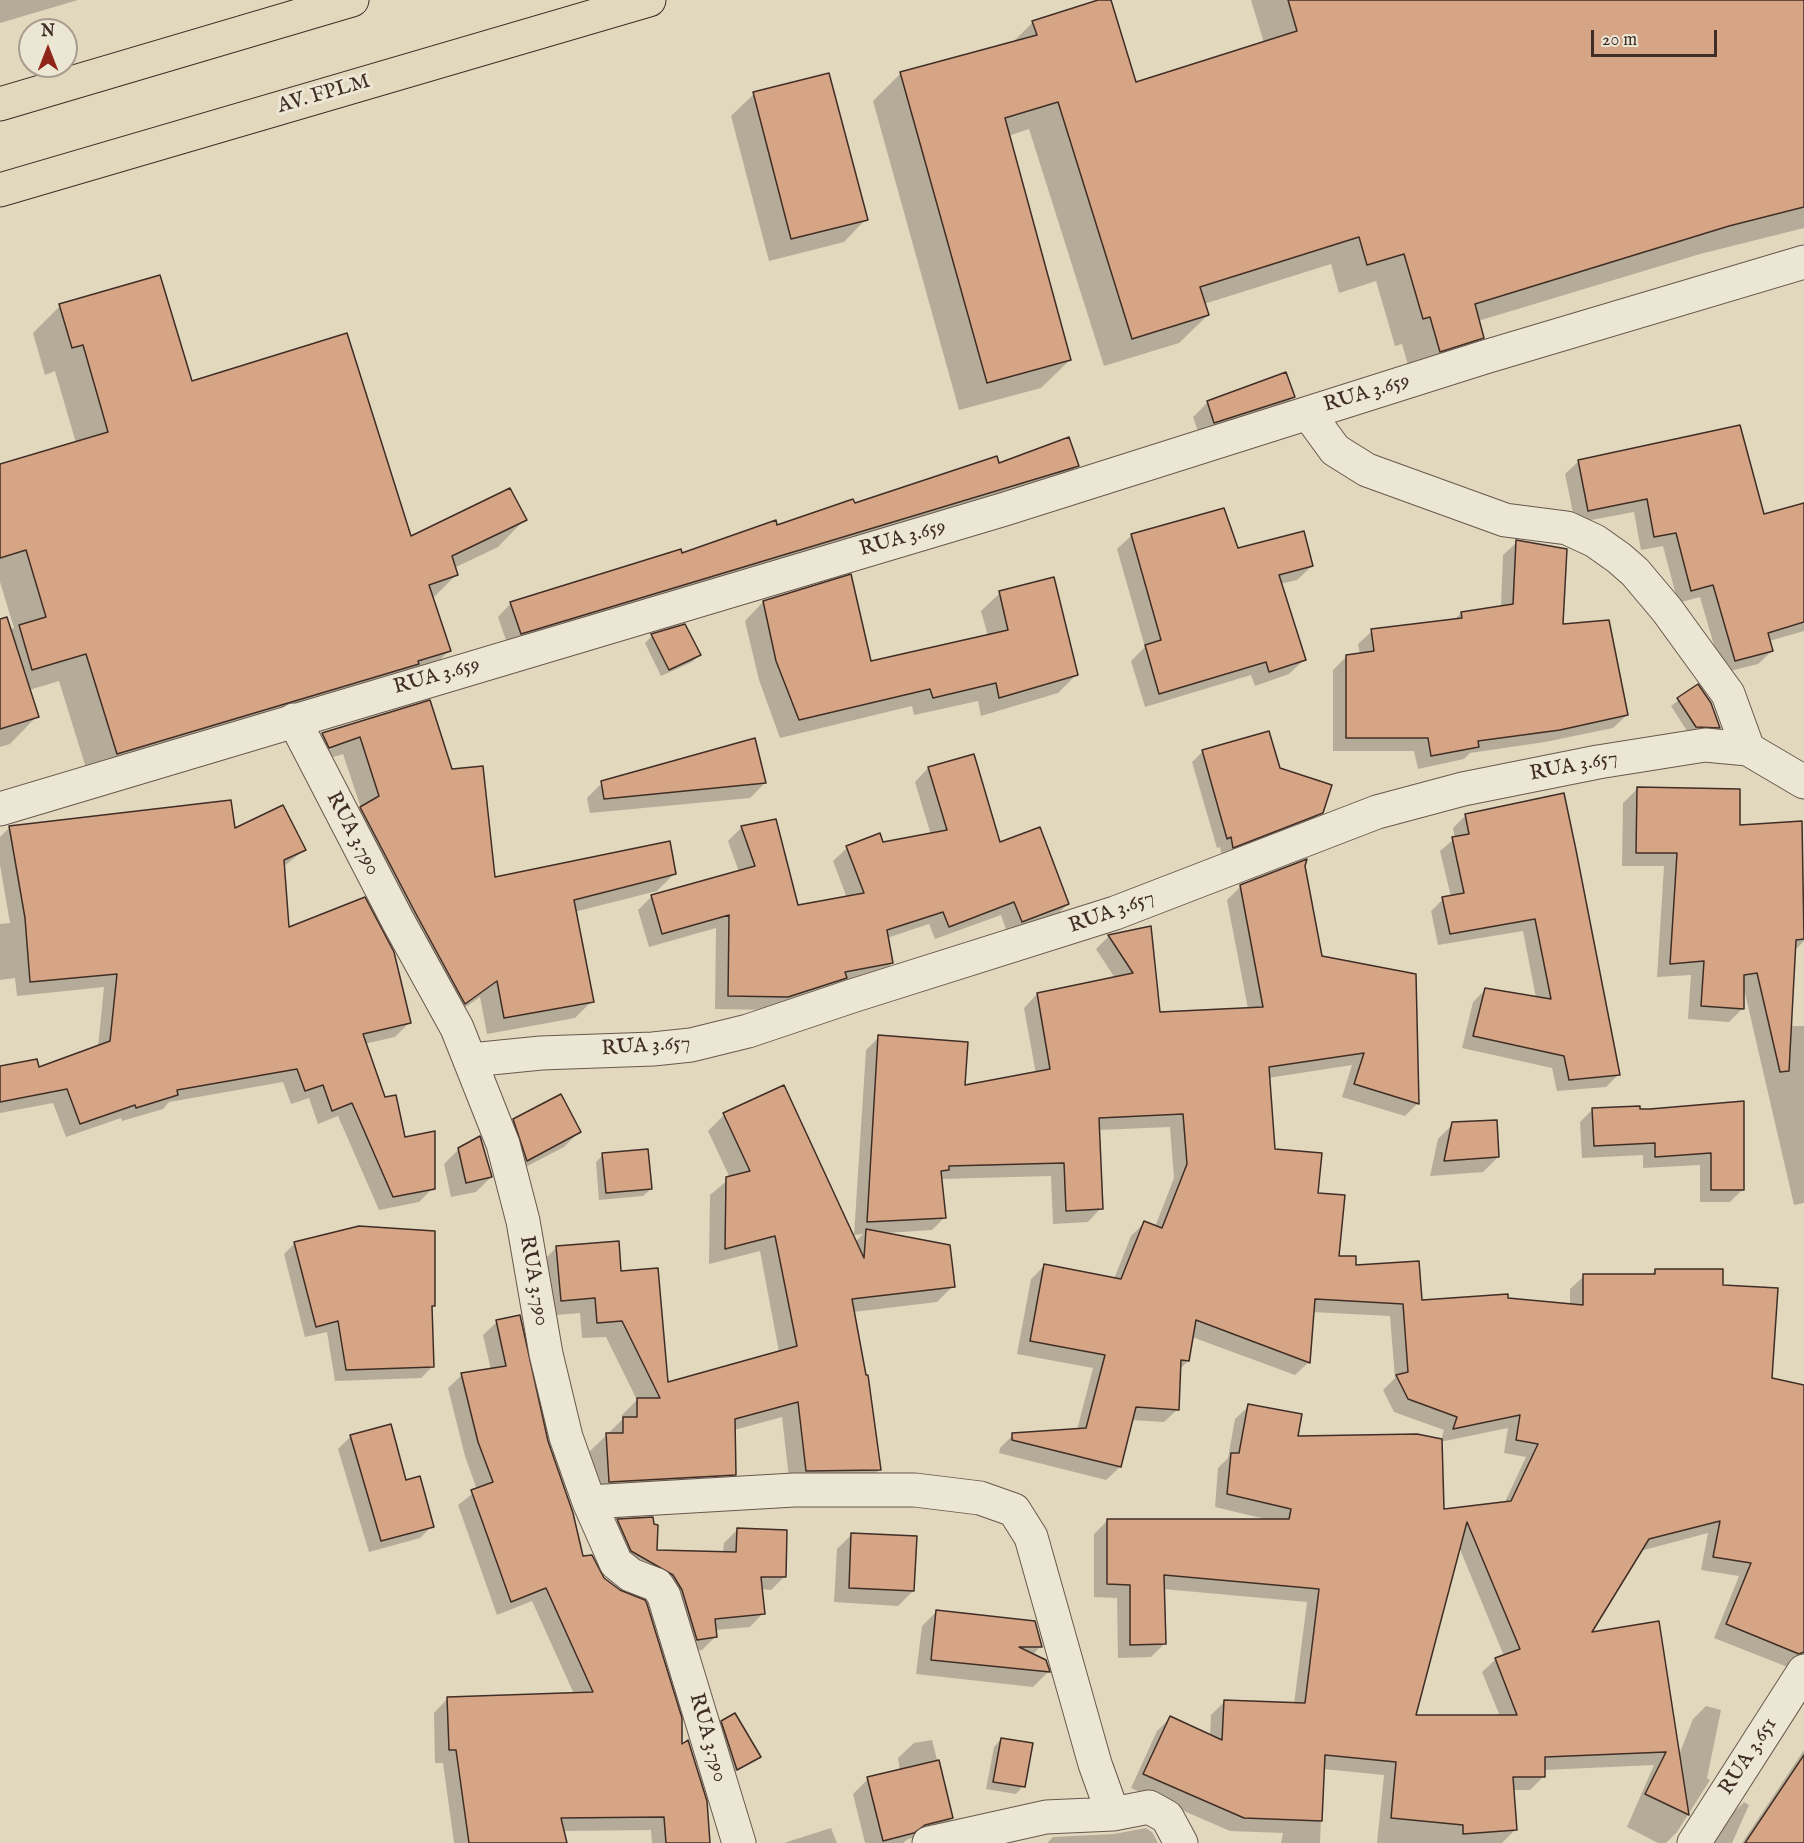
<!DOCTYPE html>
<html>
<head>
<meta charset="utf-8">
<style>
  body { margin:0 }
  #map { position:relative; width:1804px; height:1843px; overflow:hidden; background:#e1d8be; font-family:"IM FELL English",serif }
  canvas { display:block }
  .north { position:absolute; left:18px; top:18px; width:60px; height:60px; box-sizing:border-box; background:#ece6d5; border:2px solid #a79c8f; border-radius:50%; rotate:0deg; font-size:16px; font-weight:700; line-height:24px; text-align:center; color:#402d26 }
  .north::after { content:''; display:block; margin:auto; width:21px; height:27px; background:#8f2418; clip-path:polygon(50% 0,100% 100%,50% 72%,0 100%) }
  .scale { position:absolute; left:1591px; top:30px; width:126px; height:27px; box-sizing:border-box; border:3px solid #402d26; border-top:0; padding-left:8px; font-size:18px; line-height:21px; white-space:nowrap; color:#402d26; -webkit-text-stroke:4px #ece6d5; paint-order:stroke }
</style>
</head>
<body>
<div id="map">
<canvas width="1804" height="1843"></canvas>
<div class="north">N</div>
<div class="scale">20 m</div>
</div>
<script>
const c = document.querySelector('canvas').getContext('2d');
c.lineJoin = 'round';
function paint(path, color) { c.fillStyle = color; c.fill(path, 'evenodd'); }
function strokePath(path, color, width, dash) { c.strokeStyle = color; c.lineWidth = width; c.lineCap = dash ? 'butt' : 'round'; c.setLineDash(dash || []); c.stroke(path); }
function label(font, color, halo, rows, align = 'center') {
  c.font = font + ' "IM FELL English",serif'; c.lineWidth = 6; c.setLineDash([]); c.textBaseline = 'middle'; c.strokeStyle = halo; c.fillStyle = color; for (const [text, x, y, turn = 0] of rows) {
    c.save(); c.translate(x, y); c.rotate((+turn || 0) * Math.PI / 180); c.textAlign = isNaN(turn) ? turn : align; if (halo) c.strokeText(text, 0, 0); c.fillText(text, 0, 0); c.restore();
  }
}
paint(new Path2D(`
  M0 0H78L0 23Z
  M1103 0H1109L1135 84 1264 43 1251 0H1804V228L1700 254 1478 321 1482 337 1454 366 1412 379 1402 344 1395 346 1376 281 1339 293 1331 264 1204 304 1208 315 1179 343 1104 366 1029 129 1008 136 1070 360 1041 388 959 410 873 101 901 73 1012 43 1033 22Z
  M754 94 866 219 844 242 769 261 731 116Z
  M60 306 191 383 410 538 525 519 498 547 454 568 456 575 432 599 449 651 421 678 90 781 59 681 29 690 37 716 10 744 0 747V632L14 628 0 582V465L76 443 55 371 45 375 33 333Z
  M1293 397 1278 412 1200 437 1193 417 1208 402Z
  M1579 461 1763 516 1804 504V631L1769 641 1772 651 1758 664 1722 673 1700 597 1678 603 1663 546 1641 550 1634 512 1575 523 1565 474Z
  M998 465H1077L1064 479 508 646 498 617 511 603Z
  M1132 535 1237 550 1312 566 1297 580 1280 584 1304 660 1289 674 1255 686 1251 675 1145 707 1131 661 1145 647 1117 549Z
  M1517 542 1561 626 1627 715 1613 728 1545 742 1470 753 1464 759 1418 769 1414 751H1333V670L1347 656 1360 654 1358 644 1372 631 1454 620 1461 613 1501 607 1503 555Z
  M1000 593 1076 675 1058 693 981 716 978 701 914 715 912 706 780 738 759 680 745 621 763 602 870 663 988 636 981 611Z
  M684 626 699 655 692 662 661 676 645 643 652 636Z
  M1697 686 1719 727 1712 734H1689L1671 706Z
  M429 702 451 770 494 879 674 874 657 891 574 912 592 1001 575 1018 487 1034 480 997 447 1020 343 825 361 808 343 754 312 764 305 751 322 734Z
  M1268 733 1278 769 1321 812 1310 823 1222 857 1220 847 1217 848 1192 762 1202 752Z
  M973 756 999 844 1068 904 1054 918 1008 935 1001 915 935 939 929 924 887 938 892 963 878 977 773 1010 715 1009 716 928 649 947 638 910 652 896 739 872 728 841 742 827 797 907 847 898 833 861 847 848 931 835 915 782 928 768Z
  M602 783H765L750 798 590 813 587 798Z
  M1637 789 1738 827 1801 822 1804 941 1794 951 1790 1026H1804V1203L1794 1205 1744 989 1743 1008 1729 1022 1688 1019 1691 975 1657 977 1664 866H1622L1623 803Z
  M1563 795 1618 1075 1606 1087 1557 1091 1552 1068 1462 1048 1473 1002 1485 990 1536 998 1523 931 1438 945 1431 911 1443 899 1451 897 1440 851 1455 838 1453 828 1465 816Z
  M10 827 233 831 304 850 283 867 288 930 409 1023 395 1037 364 1044 384 1098 433 1188 419 1202 379 1210 338 1116 318 1124 309 1098 291 1104 283 1082 169 1102 163 1109 122 1121 121 1118 66 1137 53 1103 0 1113V1068L38 1069 98 1047 104 987 17 996 15 978 0 980V924L10 923 0 865V837Z
  M1303 866 1321 957 1418 1103 1405 1116 1342 1097 1352 1065 1268 1078 1274 1150 1317 1194 1338 1257 1420 1302 1507 1299 1570 1306V1289L1584 1276H1650L1655 1270 1722 1286 1770 1379 1804 1386V1672L1800 1668 1785 1666 1714 1638 1739 1576 1701 1570 1708 1533 1640 1551 1589 1634 1679 1755 1693 1719 1706 1706 1721 1710 1707 1778 1710 1780 1677 1832 1666 1843H1658L1627 1827 1654 1765 1544 1770V1776L1530 1790H1512L1515 1830 1502 1843H1377L1384 1775 1323 1769 1320 1843H1281L1283 1833 1230 1831 1131 1788 1157 1731 1170 1718 1210 1736 1211 1715 1224 1702 1294 1704 1307 1602 1163 1589 1164 1644 1151 1657 1118 1658 1117 1598 1094 1597V1534L1108 1520 1265 1519 1215 1507 1218 1468 1228 1458 1235 1419 1249 1406 1296 1437 1441 1440 1444 1430 1394 1412 1383 1390 1395 1378 1390 1316 1312 1312 1309 1362 1295 1375 1192 1337 1188 1361 1180 1369 1178 1409 1164 1422 1131 1420 1120 1467 1106 1480 999 1453 1000 1448 1013 1435 1077 1430 1093 1368 1017 1354 1031 1279 1045 1265 1114 1279 1131 1236 1145 1222 1155 1227 1174 1178 1170 1127 1098 1130 1101 1208 1088 1222 1053 1224 1051 1176 940 1179 945 1217 932 1230 885 1233 953 1286 937 1302 853 1312 880 1469 864 1485 790 1487 782 1417 734 1430V1474L718 1490 594 1497 590 1451 622 1420V1415L637 1400 606 1337 582 1338 580 1313 545 1316 541 1263 557 1247 620 1272 667 1384 779 1352 760 1251 709 1264 710 1195 730 1178 708 1131 724 1115 855 1242 863 1234 854 1235 866 1050 879 1037 963 1087 1036 1074 1024 1008 1037 994 1115 978 1096 949 1109 936 1150 928 1158 1014 1248 1009 1227 900 1241 886ZM1508 1428 1504 1453 1526 1457 1504 1504 1443 1511 1440 1442ZM1459 1547 1504 1656 1496 1659 1482 1672 1500 1716H1414Z
  M1743 1103V1189L1730 1202H1700V1165L1643 1168V1155L1582 1158 1580 1122 1592 1110H1638Z
  M514 1120 579 1132 564 1147 512 1174 499 1135Z
  M1453 1124 1498 1157 1483 1172 1430 1176 1438 1139Z
  M459 1149 491 1177 476 1192 451 1197 444 1164Z
  M603 1155 651 1189 643 1196 599 1200 596 1162Z
  M295 1243 433 1305 431 1308 433 1366 421 1378 335 1381 327 1332 305 1337 284 1254Z
  M497 1322 546 1442 582 1558 680 1746 707 1843H652L651 1830 563 1831 565 1843H454L443 1763H435L434 1713 447 1699 574 1694 532 1601 497 1615 458 1505 477 1490 465 1456 448 1388 462 1375 491 1370 483 1335Z
  M390 1426 405 1482 432 1526 420 1538 369 1552 338 1449 350 1437Z
  M618 1521 656 1551 723 1553 724 1543 737 1530 785 1576 771 1590 761 1589 763 1613 750 1627 715 1630V1637L702 1650 684 1652 605 1534Z
  M852 1534 913 1591 898 1606 834 1602 837 1549Z
  M937 1611 1041 1646 1032 1655 1048 1672 1033 1687 916 1674 922 1626Z
  M722 1722 759 1756 729 1776 715 1729Z
  M1001 1739 1023 1786 1016 1794 986 1789 994 1747Z
  M932 1740 952 1818 937 1833 908 1839 903 1843H865L853 1794 868 1779 900 1771 898 1758 914 1743Z
  M1804 1750V1843H1742Z
  M1744 1802 1749 1805 1732 1843H1713L1731 1815Z
  M831 1828 837 1843H784Z
  M1146 1828 1152 1832 1158 1843H1047L1053 1837 1114 1834Z`), '#0003');
const building = new Path2D(`
  M1098 0H1111L1136 82 1297 31 1288 0H1804V207L1729 226 1475 304 1484 338 1440 352 1430 317 1423 319 1404 254 1367 265 1359 237 1200 287 1209 315 1132 339 1058 102 1005 118 1071 360 987 383 900 72 1037 35 1032 21Z
  M829 73 868 220 791 239 753 92Z
  M160 275 192 381 347 333 411 536 510 488 527 520 452 556 458 575 429 585 451 651 418 661 419 664 117 754 86 654 32 670 19 625 46 617 26 550 0 558V464L108 432 83 345 72 348 59 304Z
  M1286 372 1295 397 1214 423 1207 401Z
  M1740 425 1764 514 1804 503V622L1768 633 1773 651 1735 661 1713 585 1691 591 1676 533 1654 537 1647 499 1588 511 1578 460Z
  M1069 437 1079 466 521 634 510 602 681 549 682 553 776 520 777 525 853 499 855 503 997 456 999 463Z
  M1224 508 1238 548 1304 531 1313 566 1279 575 1306 660 1269 672 1266 662 1159 694 1145 645 1161 640 1131 534Z
  M1516 540 1567 549 1563 624 1609 620 1628 715 1560 730 1478 741 1479 747 1431 756 1428 738H1346V655L1374 651 1371 629 1462 618 1461 612 1513 604Z
  M851 574 871 661 1008 630 999 591 1054 577 1078 675 999 698 996 683 933 698 930 689 799 720 776 661 763 601Z
  M7 617 39 717 0 729V619Z
  M685 624 701 655 669 670 651 634Z
  M1698 684 1711 703 1720 728 1696 727 1677 698Z
  M430 700 452 769 483 766 495 877 670 841 676 874 574 900 594 1002 504 1018 497 981 465 1004 415 912 360 807 379 796 360 737 329 748 322 733Z
  M1269 731 1280 768 1332 785 1323 813 1233 848 1231 837 1227 839 1202 750Z
  M755 738 766 783 604 799 601 781Z
  M974 754 1000 842 1040 827 1069 904 1022 922 1014 902 949 927 943 912 887 930 893 963 845 972 847 978 788 997 728 996 729 915 662 934 651 895 755 866 741 826 776 819 798 905 864 893 846 846 880 833 883 842 947 830 928 767Z
  M1637 787 1740 789V825L1802 821 1804 939 1796 940 1789 1071 1780 1072 1757 973 1744 975V1009L1701 1006 1704 961 1670 964 1677 853H1636Z
  M1564 793 1576 850 1620 1075 1569 1080 1564 1056 1473 1036 1485 988 1551 999 1535 919 1450 934 1442 897 1464 893 1452 837 1469 834 1465 814Z
  M231 800 235 828 283 805 306 850 284 860 289 927 365 897 394 952 411 1023 363 1034 385 1097 396 1095 405 1137 435 1131V1189L393 1197 352 1103 332 1111 323 1085 305 1091 297 1069 177 1090 178 1095 136 1108 135 1105 80 1124 67 1089 0 1102V1066L37 1059 39 1067 110 1041 117 974 30 982 25 918 9 826Z
  M1307 859 1305 866 1322 956 1416 974 1419 1104 1354 1084 1364 1053 1269 1067 1275 1149 1322 1153 1318 1193 1345 1195 1339 1256H1356V1265L1419 1261 1422 1300 1508 1294V1298L1583 1305V1274H1655V1269H1723V1285L1778 1288 1772 1378 1804 1385V1652L1799 1654 1726 1624 1751 1563 1713 1557 1720 1521 1649 1539 1592 1632 1659 1621 1689 1815 1645 1794 1666 1752 1545 1757V1777H1513L1517 1830 1463 1834V1825L1391 1818 1396 1762 1325 1755 1322 1821 1244 1818 1143 1774 1170 1716 1222 1740 1224 1700 1305 1703 1319 1589 1164 1575 1166 1644 1130 1645V1585L1107 1584V1519H1289L1291 1509 1227 1494 1231 1453H1239L1248 1404 1302 1414 1298 1436 1417 1434 1442 1439 1444 1509 1511 1501 1538 1444 1516 1440 1520 1415 1453 1429 1457 1417 1408 1399 1396 1375 1408 1372 1403 1304 1315 1299 1310 1363 1196 1320 1189 1361 1181 1360 1179 1410 1136 1407 1121 1467 1012 1440V1433L1086 1428 1105 1355 1030 1341 1044 1264 1121 1279 1144 1221 1162 1228 1187 1164 1183 1114 1099 1118 1103 1209 1066 1211 1064 1163 949 1166V1170L941 1171 946 1218 867 1222 878 1035 968 1042 965 1085 1050 1069 1037 993 1133 973 1108 935 1151 926 1160 1012 1263 1007 1240 885ZM1467 1522 1520 1649 1495 1658 1517 1715H1416Z
  M784 1085 864 1258 866 1229 950 1245 955 1287 852 1299 866 1375H868L881 1470 806 1471 798 1402 735 1419 736 1475 609 1482 606 1433H623V1417H637V1398H660L622 1321 597 1323 595 1298 561 1301 556 1246 619 1241 621 1271 658 1268 668 1382 797 1346 775 1236 725 1249 726 1177 750 1171 723 1113Z
  M561 1094 581 1132 527 1161 513 1119Z
  M1744 1101V1190H1711V1153L1655 1157V1143L1594 1146 1592 1108 1640 1106V1109H1650Z
  M1497 1120 1499 1157 1444 1161 1452 1122Z
  M480 1136 492 1177 466 1183 458 1148Z
  M648 1149 652 1189 606 1193 602 1153Z
  M359 1226 435 1231V1306H432L434 1367 346 1370 338 1321 316 1327 294 1242Z
  M520 1315 548 1441 573 1513 583 1556 592 1555 604 1578 620 1590 645 1600 647 1604 682 1718V1744L688 1740 707 1801 710 1843H666L664 1817 561 1818 567 1843H469L456 1750H449L447 1697 593 1692 546 1588 511 1602 471 1490 493 1482 478 1442 461 1373 506 1366 496 1320Z
  M391 1424 406 1480 420 1476 434 1527 381 1541 350 1435Z
  M653 1517 654 1524 658 1525 657 1550 736 1552 737 1528 787 1530 786 1577H761L765 1614 715 1619 717 1637 697 1640 682 1590 673 1575 631 1551 617 1519Z
  M851 1533 917 1536 914 1591 849 1588Z
  M936 1610 1035 1621 1042 1647H1019L1046 1660 1050 1672 931 1660Z
  M735 1713 761 1757 737 1770 721 1721Z
  M1001 1738 1033 1743 1025 1787 993 1782Z
  M1804 1755V1843H1745Z
  M939 1760 953 1818 925 1825 914 1833 883 1841 867 1777Z`);
paint(building, '#d6a585');
strokePath(building, '#402d26', 1.5);
const minor = new Path2D(`
  M1308 413 1335 450 1367 470 1505 520 1567 528 1595 541 1619 558 1635 572 1667 610 1728 694 1748 749
  M294 720 398 921 457 1028 503 1144 523 1221 546 1354 566 1437 589 1502 616 1563 631 1575 657 1585 664 1596 739 1843
  M0 809 1005 509 1485 357 1804 262
  M471 1060 541 1053 653 1049 691 1045 748 1031 852 996 1115 913 1377 812 1463 789 1598 762 1705 745 1748 749 1804 782
  M589 1502 794 1490H915L980 1498 1014 1510 1031 1537 1095 1764 1113 1814 1149 1807 1167 1817 1181 1843
  M929 1843 1046 1817 1113 1814
  M1694 1843 1804 1671`);
const major = new Path2D(`
  M0 104 352 0
  M0 190 649 0`);
strokePath(minor, '#68584c', 35);
strokePath(major, '#402d26', 35);
strokePath(minor, '#ece6d5', 33);
strokePath(major, '#e1d8be', 33);
label('21px', '#402d26', '#ece6d5', [
  ["AV. FPLM",324,95,-16],
  ["RUA 3.659",1367,394,-17],
  ["RUA 3.659",903,539,-16],
  ["RUA 3.659",437,677,-16],
  ["RUA 3.657",1574,767,-11],
  ["RUA 3.790",352,834,62],
  ["RUA 3.657",1112,913,-20],
  ["RUA 3.657",646,1047,-4],
  ["RUA 3.790",533,1281,80],
  ["RUA 3.790",707,1738,74],
  ["RUA 3.651",1749,1757,-57]
]);
</script>
</body>
</html>
